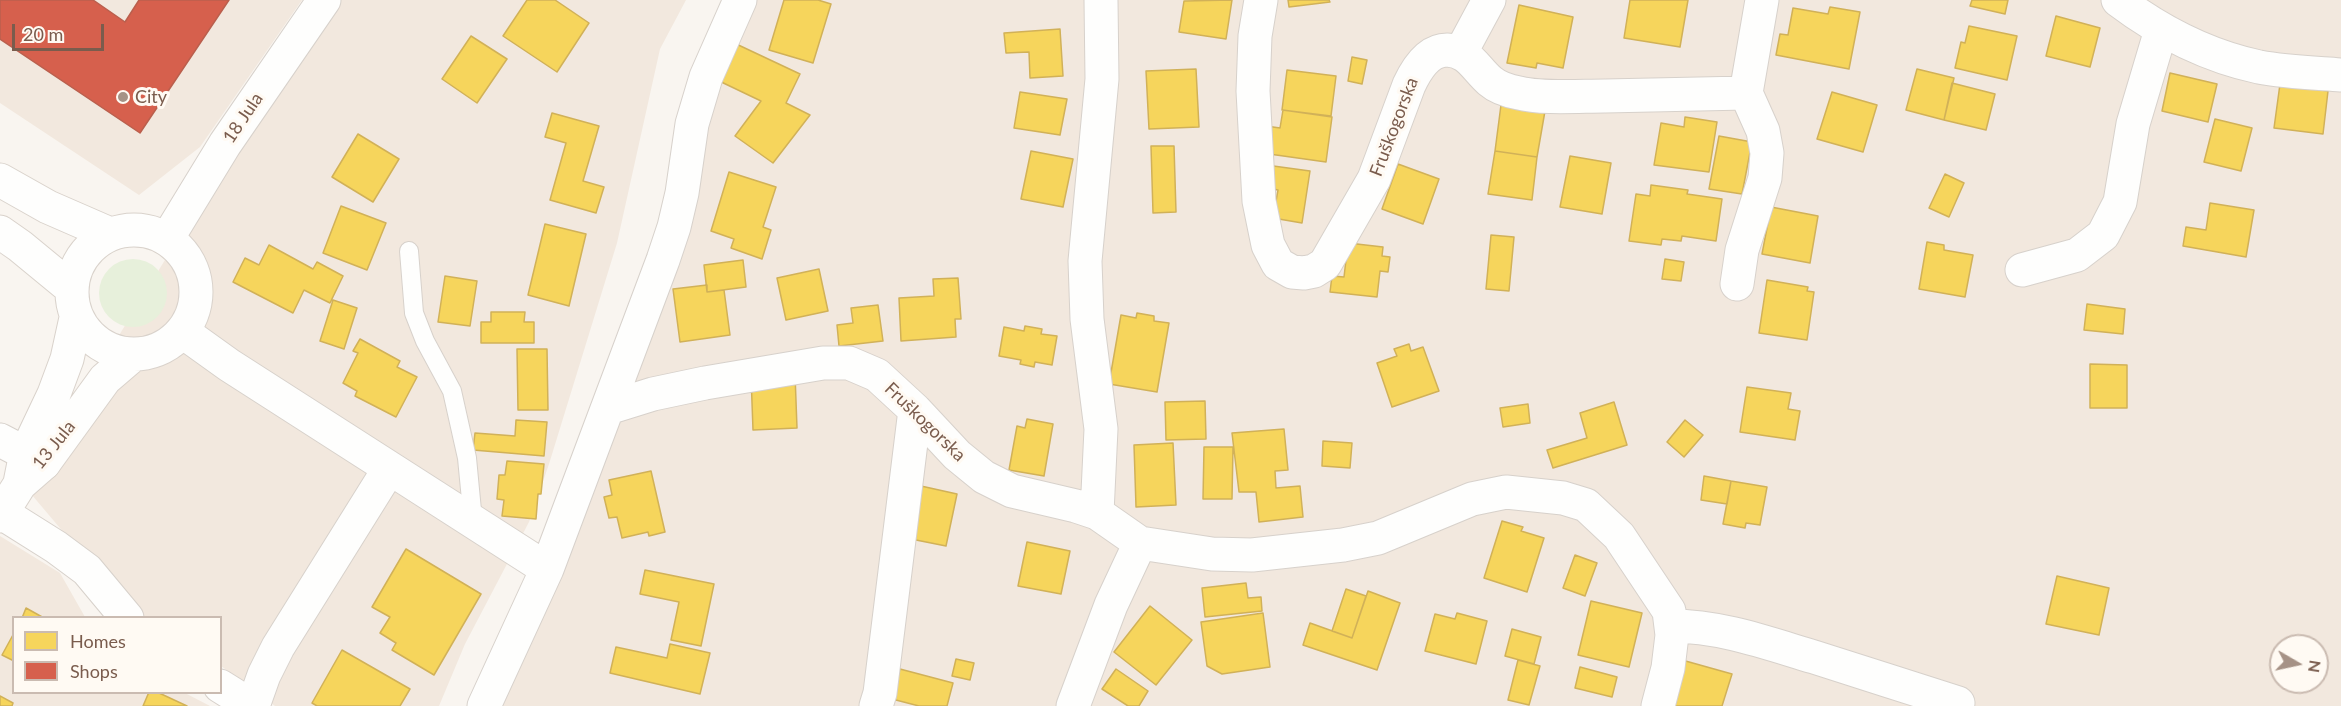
<!DOCTYPE html>
<html>
<head>
<meta charset="utf-8">
<style>
  body { margin:0 }
  #map { position:relative; width:2341px; height:706px; overflow:hidden; background:#f9f5f0; font-family:Lato,sans-serif }
  canvas { display:block }
  .legend { position:absolute; left:12px; top:616px; width:210px; height:78px; box-sizing:border-box; background:#fffaf3; border:2px solid #cabbb1; margin:0; padding:8px 10px; list-style:none; font-size:18px; color:#7a5c4d }
  .legend li { display:flex; align-items:center; gap:12px; height:30px }
  .legend b { width:30px; border:2px solid #cabbb1 }
  .north { position:absolute; left:2269px; top:634px; width:60px; height:60px; box-sizing:border-box; background:#fffaf3; border:2px solid #cabbb1; border-radius:50%; rotate:99deg; font-size:16px; font-weight:700; line-height:24px; text-align:center; color:#7a5c4d }
  .north::after { content:''; display:block; margin:auto; width:21px; height:27px; background:#a69286; clip-path:polygon(50% 0,100% 100%,50% 72%,0 100%) }
  .scale { position:absolute; left:12px; top:24px; width:92px; height:27px; box-sizing:border-box; border:3px solid #7a5c4d; border-top:0; padding-left:8px; font-size:18px; line-height:21px; white-space:nowrap; color:#7a5c4d; -webkit-text-stroke:4px #fffaf3; paint-order:stroke }
</style>
</head>
<body>
<div id="map">
<canvas width="2341" height="706"></canvas>
<ul class="legend">
<li><b style="height:16px;background:#f6d55c"></b>Homes</li>
<li><b style="height:16px;background:#d6604d"></b>Shops</li>
</ul>
<div class="north">N</div>
<div class="scale">20 m</div>
</div>
<script>
const c = document.querySelector('canvas').getContext('2d');
c.lineJoin = 'round';
function paint(path, color) { c.fillStyle = color; c.fill(path, 'evenodd'); }
function strokePath(path, color, width, dash) { c.strokeStyle = color; c.lineWidth = width; c.lineCap = dash ? 'butt' : 'round'; c.setLineDash(dash || []); c.stroke(path); }
function label(font, color, halo, rows, align = 'center') {
  c.font = font + ' Lato,sans-serif'; c.lineWidth = 6; c.setLineDash([]); c.textBaseline = 'middle'; c.strokeStyle = halo; c.fillStyle = color; for (const [text, x, y, turn = 0] of rows) {
    c.save(); c.translate(x, y); c.rotate((+turn || 0) * Math.PI / 180); c.textAlign = isNaN(turn) ? turn : align; if (halo) c.strokeText(text, 0, 0); c.fillText(text, 0, 0); c.restore();
  }
}
paint(new Path2D(`
  M0 0H302L200 147 139 195 0 103Z
  M336 0H686L660 49 617 243 549 464 529 522 465 644 439 706H275L221 666 220 618 143 617 126 606 26 488 210 186Z
  M738 0H2341V706H497ZM2281 646H2317V682H2281Z
  M0 536 60 573 85 617 14 618V692L185 693 210 706H0Z`), '#f2e8de');
paint(new Path2D(`
  M99 293a34 34 0 1 1 68 0a34 34 0 1 1-68 0Z`), '#e7f0db');
const homes = new Path2D(`
  M527 0H555L589 23 557 72 503 36Z
  M784 0H818L831 4 813 63 769 50Z
  M1232 0 1226 39 1179 32 1184 1Z
  M1288 0H1329L1330 2 1289 7Z
  M1630 0H1688L1680 47 1624 38Z
  M1972 0H2008L2005 14 1970 6Z
  M1519 5 1573 17 1563 68 1537 63 1536 68 1507 63Z
  M1830 7 1860 12 1849 69 1776 55 1780 34 1788 35 1793 8 1828 14Z
  M2056 16 2100 28 2090 67 2046 56Z
  M1969 26 2017 36 2007 80 1955 68 1961 42 1965 43Z
  M1060 29 1063 76 1030 78 1029 52 1006 53 1004 33Z
  M471 36 507 59 477 103 442 79Z
  M732 42 800 74 786 103 810 115 773 163 735 136 761 101 715 79Z
  M1352 57 1367 60 1362 84 1348 81Z
  M1196 69 1199 127 1149 129 1146 71Z
  M1917 69 1954 78 1944 120 1906 110Z
  M1287 70 1336 76 1331 116 1282 110Z
  M2170 73 2217 84 2208 122 2162 111Z
  M1952 83 1995 94 1986 130 1944 120Z
  M2280 84 2328 91 2323 134 2274 128Z
  M1020 92 1067 99 1060 135 1014 128Z
  M1832 92 1877 105 1863 152 1817 139Z
  M1501 105 1545 111 1537 157 1495 151Z
  M1283 110 1332 117 1326 162 1262 153 1266 126 1280 128Z
  M552 113 599 126 583 181 604 187 596 213 550 200 566 143 545 137Z
  M1685 117 1717 122 1709 172 1654 165 1661 123 1684 127Z
  M2215 119 2252 128 2241 171 2204 162Z
  M358 134 399 159 373 202 332 177Z
  M1719 136 1752 142 1742 194 1709 189Z
  M1151 146H1174L1176 212 1153 213Z
  M1031 151 1073 159 1063 207 1021 199Z
  M1495 151 1537 157 1532 200 1488 194Z
  M1570 156 1611 163 1602 214 1560 207Z
  M1398 164 1439 179 1423 224 1382 209Z
  M1266 165 1310 171 1302 223 1273 218 1278 190 1263 187Z
  M729 172 776 187 763 227 771 230 762 259 731 248 734 239 711 231Z
  M1945 174 1964 183 1949 217 1929 208Z
  M1651 185 1688 190 1687 194 1722 199 1716 241 1682 236 1681 241 1662 239 1661 245 1629 241 1636 194 1650 196Z
  M2210 203 2254 210 2246 257 2183 246 2186 227 2206 230Z
  M341 206 386 223 367 270 323 253Z
  M1771 207 1818 216 1810 263 1762 254Z
  M545 224 586 234 569 306 528 295Z
  M1491 235 1514 237 1509 291 1486 289Z
  M1927 242 1944 245V250L1973 255 1965 297 1919 289Z
  M1348 243 1383 247 1382 256 1390 257 1388 272 1380 271 1377 297 1330 292 1332 276 1344 277Z
  M269 245 313 269 317 262 343 276 330 303 304 290 293 313 233 282 245 258 259 265Z
  M1665 259 1684 262 1681 281 1662 279Z
  M743 260 746 287 707 292 704 265Z
  M819 269 828 311 786 320 777 278Z
  M445 276 477 281 470 326 438 322Z
  M958 278 961 319H955L956 337 901 341 899 298 934 296 933 279Z
  M1767 280 1808 287 1807 291 1814 292 1807 340 1759 333Z
  M707 285V292L724 290 730 335 680 342 673 289Z
  M333 300 357 308 344 349 320 341Z
  M2087 304 2125 309 2123 334 2084 330Z
  M878 305 883 341 839 346 837 325 853 323 851 308Z
  M491 312H525L524 322H534V343H481V322H491Z
  M1137 313 1154 316V321L1169 323 1157 392 1109 384 1121 315 1136 318Z
  M1025 326 1042 329 1041 334 1057 336 1052 365 1035 362 1034 367 1020 364 1021 360 999 356 1004 327 1024 331Z
  M360 339 400 361 397 367 417 377 396 417 355 396 357 391 343 383 358 353 353 351Z
  M1409 344 1411 351 1423 347 1439 391 1392 407 1377 363 1397 356 1394 349Z
  M517 349H547L548 410H518Z
  M2090 364 2127 365V408H2090Z
  M795 374 797 428 753 430 751 375Z
  M1747 387 1791 393 1788 409 1800 411 1795 440 1740 432Z
  M1205 401 1206 439 1166 440 1165 402Z
  M1614 402 1627 445 1553 468 1547 450 1587 438 1580 413Z
  M1528 404 1530 423 1503 427 1500 408Z
  M1027 419 1053 424 1044 476 1009 470 1017 426 1025 428Z
  M516 420 547 422 544 456 473 450 475 433 515 436Z
  M1685 420 1703 435 1684 457 1667 442Z
  M1284 429 1288 470 1275 471 1276 488 1300 486 1303 517 1259 522 1256 492H1239L1232 433Z
  M1323 441 1352 443 1350 468 1322 466Z
  M1173 443 1176 505 1136 507 1134 445Z
  M1204 447H1233L1232 499H1203Z
  M507 461 544 464 541 494H538L536 519 502 516 504 500 497 499 499 475H505Z
  M651 471 665 532 649 536 648 532 622 538 617 517 609 518 604 497 612 495 609 480Z
  M1704 476 1731 481 1727 504 1701 500Z
  M1731 481 1767 487 1760 525 1746 523 1745 528 1723 524Z
  M912 484 957 494 946 546 901 537Z
  M1502 521 1523 527 1521 531 1544 538 1527 592 1484 578Z
  M1027 542 1070 551 1061 594 1018 586Z
  M406 549 481 594 434 675 392 650 396 643 380 633 390 617 372 607Z
  M1575 555 1597 563 1585 596 1563 588Z
  M645 570 714 584 701 646 671 640 679 602 640 594Z
  M2057 576 2109 588 2099 635 2046 624Z
  M1246 583 1248 598 1261 597 1262 611 1205 617 1202 588Z
  M1346 589 1366 596 1352 638 1332 631Z
  M1368 591 1400 603 1377 670 1303 645 1310 623 1352 638Z
  M1591 601 1642 613 1629 667 1578 655Z
  M1150 606 1192 640 1156 685 1114 652Z
  M26 608 44 618H22Z
  M1263 613 1270 667 1222 674 1207 666 1201 622Z
  M1457 613 1487 621 1476 664 1425 651 1435 614 1455 619Z
  M1512 629 1541 637 1534 664 1505 656Z
  M14 633V661L2 655Z
  M670 644 710 653 700 694 610 673 616 647 667 658Z
  M342 650 410 689 400 706H317L312 703Z
  M956 659 974 663 970 680 952 676Z
  M1518 660 1540 666 1529 705 1508 700Z
  M1682 660 1732 674 1722 706H1669Z
  M1580 667 1617 677 1612 697 1575 688Z
  M900 669 953 683 947 706H919L892 699Z
  M1116 669 1148 691 1139 706H1128L1102 689Z
  M149 692H157L187 706H143Z
  M0 696 13 703 12 706H0Z`);
paint(homes, '#f6d55c');
strokePath(homes, '#d1b158', 1.5);
const shops = new Path2D(`
  M0 0H93L125 22 139 0H229L140 133 0 39Z`);
paint(shops, '#d6604d');
strokePath(shops, '#ba5f4d', 1.5);
const service = new Path2D(`
  M409 251 414 313 425 341 452 391 467 458 473 521`);
const minor = new Path2D(`
  M1261 0 1255 36 1253 91 1259 201 1268 245 1278 264 1292 272 1304 273 1314 271 1325 264 1374 179 1409 85C1416 70 1428 50 1447 50 1469 51 1475 68 1490 81 1498 88 1508 91 1519 93 1542 99 1580 96 1605 96 1652 95 1699 94 1746 93L1762 0
  M2118 0C2159 31 2208 56 2259 67 2285 72 2314 73 2341 75
  M1461 52 1489 0
  M167 239 225 144 324 0
  M2022 270 2077 255 2103 235 2120 202 2133 124 2161 30
  M1737 284 1742 250 1765 178 1767 153 1763 131 1746 93
  M183 332 229 365 547 569
  M608 408 653 394 705 383 823 363H849L877 375 915 410 957 455 984 477 1012 491 1076 506 1097 513 1140 543 1212 554 1252 555 1343 545 1378 538 1472 499 1506 492 1563 498 1586 505 1619 536 1669 611 1672 635 1668 668 1658 706
  M0 440 44 463
  M2 513 56 547 87 570 127 618
  M1097 513 1101 429 1087 319 1085 261 1102 79 1101 0
  M1671 626C1721 626 1767 643 1814 657 1862 672 1910 688 1958 703
  M220 686 252 706
  M253 706 264 675 278 647 389 469
  M484 706 547 569 663 260 674 227 682 193 692 124 706 77 740 0
  M876 706 880 693 915 410
  M1073 706 1111 605 1140 543`);
const secondary = new Path2D(`
  M0 180 48 207 110 234
  M72 292a62 62 0 1 1 124 0a62 62 0 1 1-124 0Z
  M0 232 20 246 71 288
  M20 483 26 453 54 394 67 359 76 318
  M0 516 20 484 44 463 105 379 133 355`);
strokePath(service, '#d7d1cb', 20);
strokePath(minor, '#d7d1cb', 35);
strokePath(secondary, '#d9d2cb', 35);
strokePath(service, '#fefefd', 18);
strokePath(minor, '#fefefd', 33);
strokePath(secondary, '#fefefd', 33);
for (const [x, y, r, color] of [
  [123,97,6,"#a69286"]
]) { const dot = new Path2D(); dot.arc(x, y, r, 0, 2 * Math.PI); c.fillStyle = color; c.fill(dot); strokePath(dot, '#fffaf3', 2); }
label('18px', '#7a5c4d', '#fffaf3', [
  ["City",135,97]
], 'left');
label('18px', '#7a5c4d', '#fffaf3', [
  ["18 Jula",243,118,-56],
  ["Fruškogorska",1394,127,-69],
  ["Fruškogorska",925,422,44],
  ["13 Jula",54,445,-51]
]);
</script>
</body>
</html>
